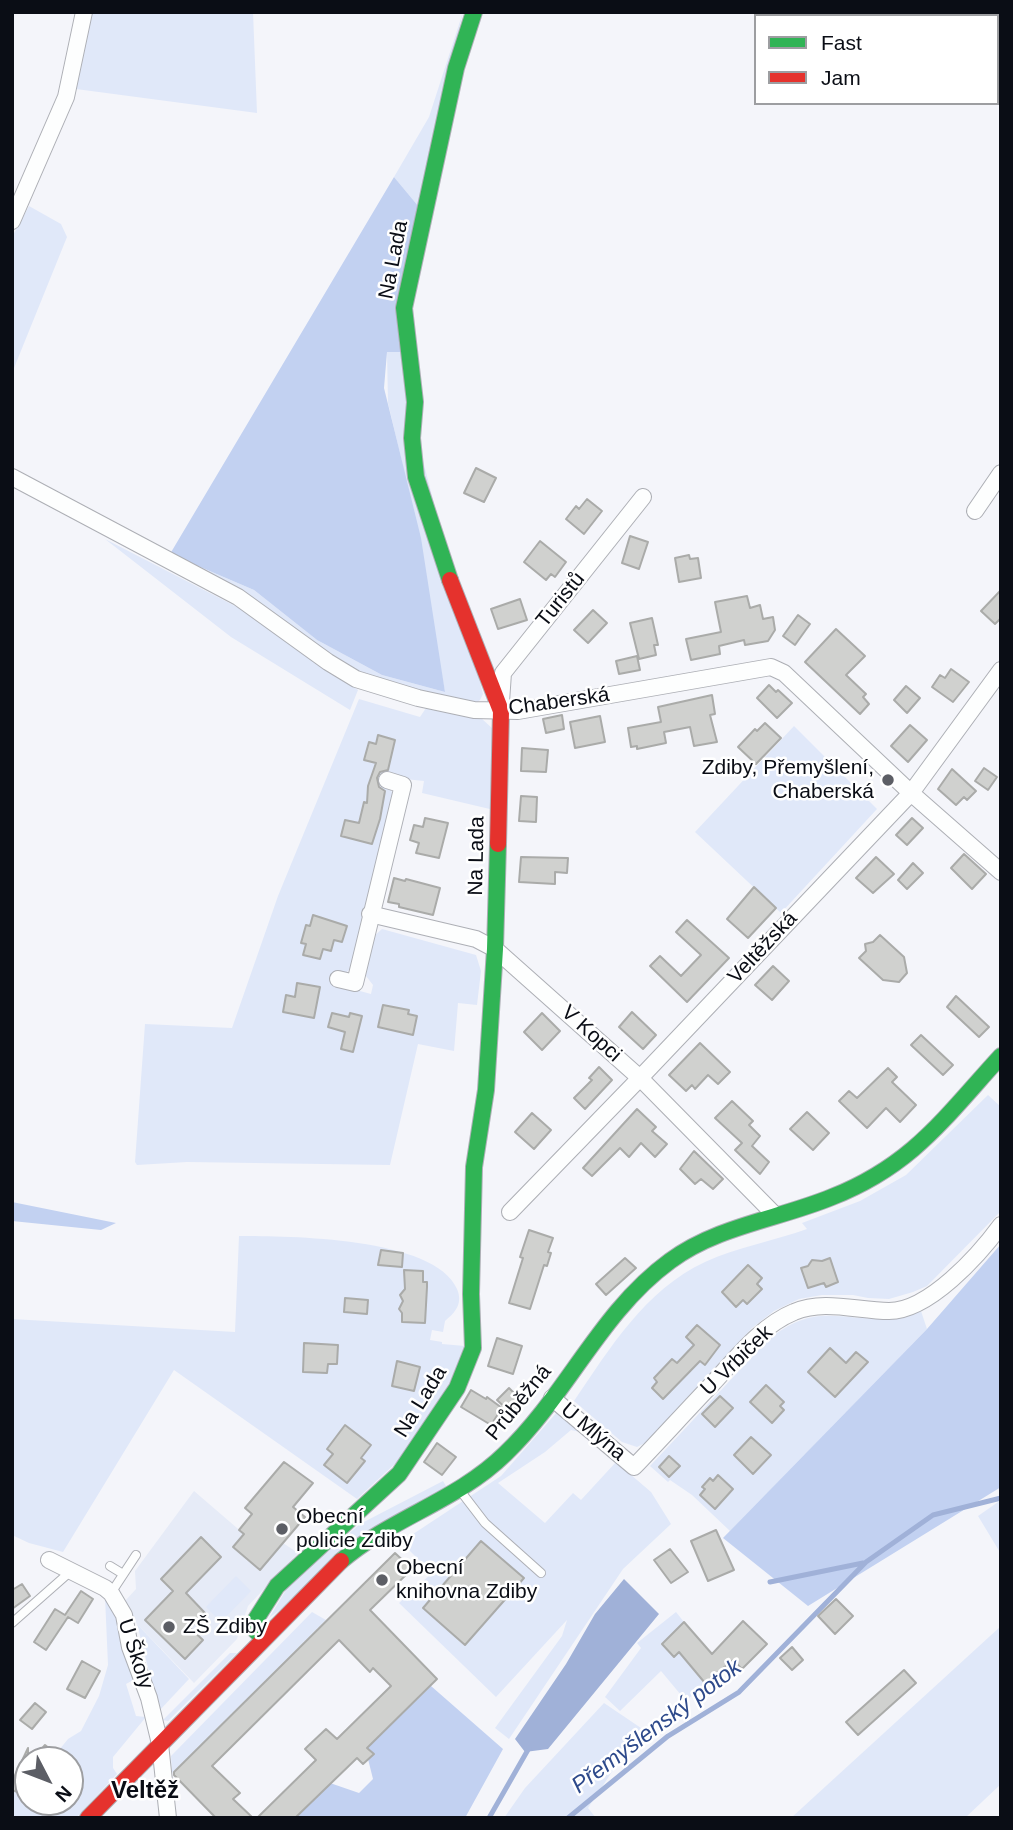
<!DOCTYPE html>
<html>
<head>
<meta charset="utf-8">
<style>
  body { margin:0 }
  #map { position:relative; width:1013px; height:1830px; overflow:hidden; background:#f4f5fa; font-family:Helvetica,sans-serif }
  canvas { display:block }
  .frame { position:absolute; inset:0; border:14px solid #0a0d15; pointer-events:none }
  .legend { position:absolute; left:754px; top:14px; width:245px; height:91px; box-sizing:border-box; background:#fff; border:2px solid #9d9ea1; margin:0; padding:9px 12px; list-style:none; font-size:21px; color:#0a0d15 }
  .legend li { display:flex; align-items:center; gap:14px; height:35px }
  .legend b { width:35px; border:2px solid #9d9ea1 }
  .north { position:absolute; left:14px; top:1746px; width:70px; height:70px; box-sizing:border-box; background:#fff; border:2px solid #9d9ea1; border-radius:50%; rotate:132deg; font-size:19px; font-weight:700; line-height:28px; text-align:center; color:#0a0d15 }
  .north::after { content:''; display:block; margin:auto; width:24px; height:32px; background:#5c5e65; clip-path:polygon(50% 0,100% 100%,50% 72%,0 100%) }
</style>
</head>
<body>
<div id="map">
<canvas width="1013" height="1830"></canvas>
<div class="frame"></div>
<ul class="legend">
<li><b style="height:9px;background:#30b455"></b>Fast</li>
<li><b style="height:9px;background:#e5322d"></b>Jam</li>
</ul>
<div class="north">N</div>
</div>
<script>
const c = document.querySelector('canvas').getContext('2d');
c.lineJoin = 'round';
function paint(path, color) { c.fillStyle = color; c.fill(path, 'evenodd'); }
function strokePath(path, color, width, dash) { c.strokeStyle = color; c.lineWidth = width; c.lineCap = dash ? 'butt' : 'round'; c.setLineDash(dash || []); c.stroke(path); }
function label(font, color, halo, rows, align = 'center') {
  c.font = font + ' Helvetica,sans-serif'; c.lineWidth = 5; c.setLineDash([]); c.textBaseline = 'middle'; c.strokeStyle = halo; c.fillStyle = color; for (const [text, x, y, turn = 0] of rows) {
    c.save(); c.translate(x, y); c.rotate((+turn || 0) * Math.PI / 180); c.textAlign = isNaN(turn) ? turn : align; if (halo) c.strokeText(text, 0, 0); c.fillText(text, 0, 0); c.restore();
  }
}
paint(new Path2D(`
  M194 1491 244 1534 260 1570 283 1543 298 1553 248 1606 237 1639 194 1683 137 1624 125 1601 136 1589 135 1571Z`), '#e6ebf7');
paint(new Path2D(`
  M90 12H253L257 113 76 89Z
  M463 12 419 207 394 177 429 117Z
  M29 206 61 224 67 237 12 373V237Z
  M387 352H403L409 406 483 694 480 700 475 704 389 686 357 673 170 554 254 590 317 640 382 675 445 692 402 462 388 403Z
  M105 539 239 608 358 690 350 710 231 637Z
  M359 699 420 717 428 705 481 718 493 729 494 810 422 793 424 781 405 779 390 788 394 797 352 967 334 984 371 994 373 985 366 976 365 970 373 937 382 929 476 955 481 971 477 1005 458 1003 454 1051 418 1044 390 1165 187 1162 137 1165 135 1162 145 1024 232 1028 278 896Z
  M794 726 877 809 781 913 695 832Z
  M988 1095 1001 1107V1211L927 1286 913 1292 889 1299 868 1298 853 1295H822L799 1299 774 1311 752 1328 645 1443 637 1447 622 1442 574 1401C610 1348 645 1290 705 1262 737 1247 774 1241 807 1229L802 1223 860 1201 906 1175Z
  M239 1236C288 1236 435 1237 457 1289 463 1303 456 1312 445 1321L443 1332 432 1330 430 1340 442 1342V1344L465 1346 456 1372 411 1449 357 1499 174 1370 63 1552 29 1543 12 1535V1319L235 1332Z
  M921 1311 927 1329 730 1531 692 1495 670 1480 668 1482 650 1466 767 1341C813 1302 837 1320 889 1319 899 1319 911 1314 921 1311Z
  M557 1412 580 1432 571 1430 545 1452 498 1483 545 1523 573 1493 581 1500 616 1462 651 1492 671 1524 623 1569 509 1739 495 1728 562 1636 567 1620 496 1697 399 1603 432 1573 401 1542 501 1476Z
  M443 1481 446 1486 269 1618 289 1585 360 1524Z
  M1001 1500V1554L978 1516Z
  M236 1576 251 1591 221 1622 206 1607Z
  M105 1597 115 1610 137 1678 126 1684 136 1716 146 1717 113 1757V1768L117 1774 76 1818H12V1790L28 1796V1802H42L64 1811 68 1802H70L74 1786 70 1784V1760H51L68 1739 81 1731 99 1696 108 1665Z
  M312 1612 326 1620 172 1773 171 1756Z
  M676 1612 684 1622 662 1644 673 1657 679 1652 705 1683 686 1701 661 1671 620 1711 605 1697 641 1648 637 1643Z
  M137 1624 189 1679 159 1711Z
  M1001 1626V1784L965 1818H791Z
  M230 1653H237L168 1721 163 1720Z
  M604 1703 641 1728 588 1808 596 1818H504L525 1788Z`), '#e0e8f9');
paint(new Path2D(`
  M394 177 419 207 403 352H387L384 388 421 538 445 692 382 675 317 640 254 590 170 554Z
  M12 1202 116 1223 101 1230 12 1221Z
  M1001 1244V1487L808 1606 723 1538 927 1329Z
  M431 1686 503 1749 465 1818H295L330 1783 359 1793 373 1779 368 1759 373 1754 367 1748Z`), '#c2d1f1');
paint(new Path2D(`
  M624 1579 659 1614 548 1749 525 1752 515 1739 566 1664 595 1614Z`), '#a0b1d8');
strokePath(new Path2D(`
  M770 1582 863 1563
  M489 1818 529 1748
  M568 1818 668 1736 739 1692 866 1562 933 1515 1001 1498`), '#a0b1d8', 5);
const building = new Path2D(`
  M476 468 496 478 484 502 464 493Z
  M587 499 602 511 584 534 566 519 576 506 579 509Z
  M630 536 648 542 639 569 622 563Z
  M540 541 566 562 555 577 551 574 546 580 524 562Z
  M689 555 690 559 698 558 701 578 679 582 675 558Z
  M1001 590V618L995 624 981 611Z
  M747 596 750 608 760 605 763 619 773 617 775 630 768 641 745 645 744 640 719 646 720 654 691 660 686 639 721 632 715 602Z
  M520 599 527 620 498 629 491 609Z
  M593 610 607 623 588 643 574 630Z
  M798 615 810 624 795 645 783 636Z
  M652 618 658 645H654L656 655 639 659 630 623Z
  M836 629 865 656 846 675 866 694 863 697 869 704 860 714 805 662Z
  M637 656 640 670 619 674 616 661Z
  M951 669 969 682 953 702 932 687 940 675 945 678Z
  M769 685 776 692 778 690 792 703 777 718 757 698Z
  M906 686 920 698 907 713 894 700Z
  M712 695 715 714 710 715 717 742 694 746 690 727 664 732 666 743 637 749V746L631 747 628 728 661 722 658 707Z
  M562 715 564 729 546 733 543 719Z
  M600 716 605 742 575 748 570 722Z
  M765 723 781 738 756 764 738 747 755 729 757 731Z
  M910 725 927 740 908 762 891 746Z
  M378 735 395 740 388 770 380 772 377 778 379 787 385 791 380 819 372 844 341 836 345 820 359 823 364 802 367 803 368 786 376 763 364 760 369 742 376 744Z
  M522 748 548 750 546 772 521 771Z
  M984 768 997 777 988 790 975 781Z
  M952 769 976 791 967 800 964 797 956 805 938 789Z
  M521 796 537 797 536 822 519 821Z
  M425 818 448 823 439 858 416 853 419 843 410 840 414 825 423 827Z
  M912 818 923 828 907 845 896 835Z
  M964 854 986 874 972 889 951 868Z
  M521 857 568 858 567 873 555 872V884L519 882Z
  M876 857 894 874 873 893 856 878Z
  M913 863 923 873 907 889 898 880Z
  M394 878 405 881 406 879 440 888 433 915 399 907V904L388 902Z
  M754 887 776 908 748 938 727 919Z
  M313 915 347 926 342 942 334 940 331 951 323 949 320 959 303 955 306 944 301 943 306 925 310 926Z
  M687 920 729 958 687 1002 650 966 660 956 681 976 701 955 676 932Z
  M880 935 904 957 907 973 899 982 883 980 859 958 866 951 865 944 873 942Z
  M773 966 789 981 772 1000 755 985Z
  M297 983 320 987 314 1018 283 1012 286 995 295 997Z
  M956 996 989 1027 979 1037 947 1007Z
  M383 1005 409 1010 408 1014 417 1016 413 1035 378 1027Z
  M632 1012 656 1035 643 1049 619 1027Z
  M332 1013 349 1017 350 1013 362 1016 353 1052 341 1049 345 1032 328 1027Z
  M542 1013 560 1031 542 1050 524 1032Z
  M921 1035 953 1065 943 1075 911 1045Z
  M700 1043 730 1072 718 1084 708 1075 695 1089 692 1085 686 1091 669 1075Z
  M599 1067 612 1080 585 1109 574 1098 592 1080 589 1078Z
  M888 1068 897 1077 892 1082 916 1105 900 1122 886 1108 867 1128 839 1101 849 1091 857 1098Z
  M732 1101 753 1121 749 1125 760 1136 752 1146 769 1162 760 1174 735 1150 742 1143 715 1118Z
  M637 1109 656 1127 652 1131 667 1144 655 1157 641 1143 629 1157 620 1148 592 1176 583 1168Z
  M807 1112 829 1133 813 1150 790 1129Z
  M532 1113 551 1130 534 1149 515 1132Z
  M694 1151 723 1179 713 1189 701 1179 695 1184 680 1169Z
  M529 1230 553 1238 548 1252 551 1253 547 1266 544 1265 530 1309 509 1303 523 1258 520 1257Z
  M381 1250 403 1253 402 1267 378 1265Z
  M625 1258 636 1268 606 1295 596 1284Z
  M830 1258 838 1282 826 1287 824 1283 808 1288 801 1268 808 1266 812 1260 822 1261Z
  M748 1265 762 1278 757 1284 762 1289 747 1304 743 1300 736 1307 722 1292Z
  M404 1270 423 1271V1282H427V1287L425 1323 402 1322V1313L399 1309 403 1301 400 1295 405 1289Z
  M345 1298 368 1300 367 1314 344 1312Z
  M697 1325 720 1345 705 1365 700 1361 663 1399 652 1388 657 1382 654 1378 672 1359 677 1363 694 1345 686 1337Z
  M497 1338 522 1346 513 1374 488 1366Z
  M304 1343 338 1345 337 1364H328L327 1373 303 1372Z
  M830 1348 846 1363 856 1352 868 1362 835 1397 808 1372Z
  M397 1361 420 1367 414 1391 392 1386Z
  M766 1385 784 1402 780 1406 784 1410 772 1423 750 1402Z
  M509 1388 523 1402 512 1414 497 1400Z
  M471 1390 486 1399 487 1397 502 1408 491 1425 461 1407Z
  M720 1396 733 1408 715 1427 702 1414Z
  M345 1425 371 1445 361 1458 365 1461 347 1483 324 1465 333 1454 327 1449Z
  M751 1437 771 1455 753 1474 734 1455Z
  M437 1443 456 1457 442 1475 424 1462Z
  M669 1456 680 1466 669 1477 659 1467Z
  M284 1462 313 1483 293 1507 305 1517 260 1570 233 1547 244 1534 239 1530 252 1514 245 1508Z
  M718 1475 733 1489 715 1509 700 1495 705 1489 702 1487 710 1478 713 1481Z
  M716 1530 734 1570 708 1581 691 1541Z
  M201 1537 221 1557 186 1593 205 1613 190 1628 203 1640 185 1659 145 1620 173 1591 161 1579Z
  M481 1541 524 1578 465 1645 423 1608Z
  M670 1549 688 1572 671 1583 654 1560Z
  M395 1553 412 1569 370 1610 437 1679 367 1748 374 1754 363 1764 357 1758 295 1818H257L316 1760 305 1749 308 1746 326 1729 337 1739 391 1686 373 1668 370 1672 339 1640 212 1766 240 1793 233 1799 253 1818H216L174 1775V1772Z
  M22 1584 30 1596 12 1609V1590Z
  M81 1591 93 1599 78 1623 68 1617 46 1650 34 1642 55 1609 65 1615Z
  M836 1599 853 1616 835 1634 818 1616Z
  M743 1621 767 1644 742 1669 733 1660 705 1683 679 1652 674 1657 662 1644 684 1622 712 1654Z
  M792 1647 803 1660 792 1670 780 1658Z
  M82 1661 100 1671 85 1698 67 1689Z
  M904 1670 916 1683 858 1735 846 1722Z
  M35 1703 46 1712 32 1729 20 1720Z
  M45 1745 64 1760H32Z
  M28 1748V1796L12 1790V1782Z`);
paint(building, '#d0d1cf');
strokePath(building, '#aaaba9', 2);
const lane = new Path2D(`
  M462 1493 485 1523 541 1573
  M110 1566 123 1574
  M111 1593 136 1555
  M12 1623 71 1571`);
const street = new Path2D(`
  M12 221 66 97 84 12
  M12 477 238 597 328 662 356 679 418 698 474 710 518 711 771 667 784 673 911 793 1001 872
  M975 511 1001 473
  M501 702 503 673 643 497
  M370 914 476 939 495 949 640 1078 775 1215
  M338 979 355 983 403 785 387 780
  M510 1212 640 1078 911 793 1001 670
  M552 1398 634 1467C661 1439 687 1410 714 1382 737 1357 762 1325 794 1312 824 1299 858 1311 889 1311 929 1311 979 1255 1001 1225
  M49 1560 105 1588 111 1593 124 1615 130 1647 149 1698 160 1744 168 1818`);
const fast = new Path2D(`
  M450 580 416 477 412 438 415 402 404 308 456 68 474 12
  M341 1561C391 1518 457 1501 505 1454 567 1395 600 1312 670 1261 717 1226 779 1219 832 1197 913 1165 945 1117 1001 1056
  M263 1638 253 1628 256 1619 277 1586 399 1474 457 1388 473 1348 471 1294 474 1167 486 1090 495 949 498 844`);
const jam = new Path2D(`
  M450 580 501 711 498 844
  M88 1818 341 1561`);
strokePath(lane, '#adafb5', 10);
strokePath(street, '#adafb5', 18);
strokePath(fast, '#adafb5', 18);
strokePath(jam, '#adafb5', 18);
strokePath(lane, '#fdfefe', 8);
strokePath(street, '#fdfefe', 16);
strokePath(fast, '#30b455', 16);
strokePath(jam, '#e5322d', 16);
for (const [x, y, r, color] of [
  [888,780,7,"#5c5e65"],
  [282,1529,7,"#5c5e65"],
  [382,1580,7,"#5c5e65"],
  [169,1627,7,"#5c5e65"]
]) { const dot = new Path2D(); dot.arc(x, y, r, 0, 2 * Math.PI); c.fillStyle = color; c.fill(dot); strokePath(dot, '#fff', 2.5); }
label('21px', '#0a0d15', '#fff', [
  ["Na Lada",394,260,-79],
  ["Turistů",561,600,-51],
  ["Chaberská",559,702,-8],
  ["Na Lada",477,856,-89],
  ["Veltěžská",763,948,-47],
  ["V Kopci",591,1034,42],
  ["U Vrbiček",737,1361,-44],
  ["Na Lada",421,1402,-58],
  ["Průběžná",519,1403,-51],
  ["U Mlýna",593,1432,40],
  ["U Školy",135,1654,72]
]);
label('21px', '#0a0d15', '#fff', [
  ["Zdiby, Přemyšlení,",874,768,"right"],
  ["Chaberská",874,792,"right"],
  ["Obecní",296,1517],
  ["policie Zdiby",296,1541],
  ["Obecní",396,1568],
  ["knihovna Zdiby",396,1592],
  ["ZŠ Zdiby",183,1627]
], 'left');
label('italic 23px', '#2e4a8b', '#fff', [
  ["Přemyšlenský potok",657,1727,-37]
]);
label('bold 24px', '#0a0d15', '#fff', [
  ["Veltěž",145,1791]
]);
</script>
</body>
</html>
